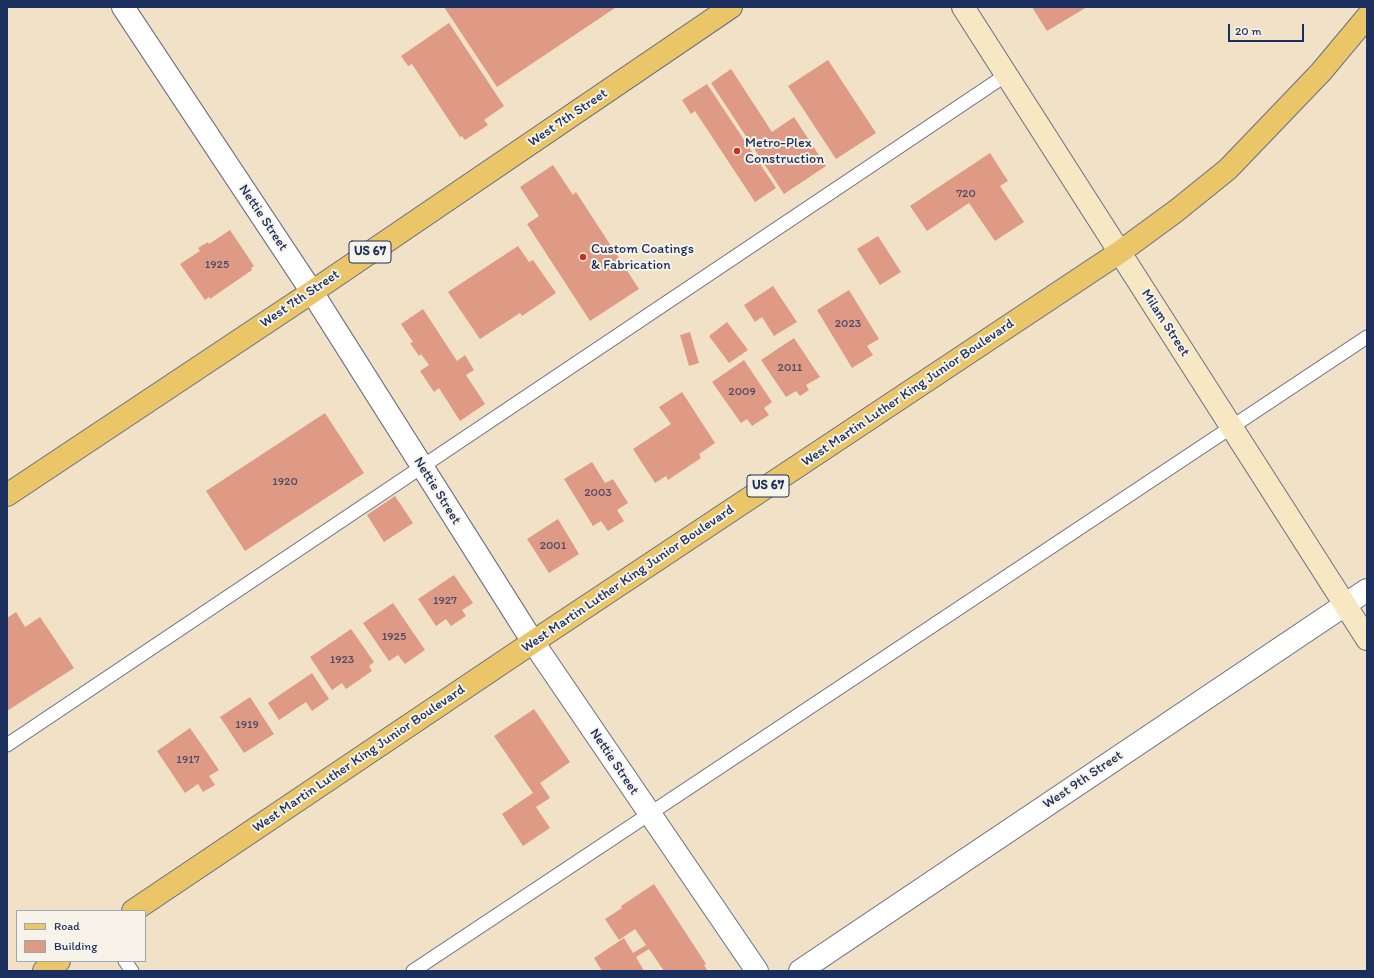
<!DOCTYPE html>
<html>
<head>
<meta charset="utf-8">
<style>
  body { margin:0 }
  #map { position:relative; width:1374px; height:978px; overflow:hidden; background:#f1e2c7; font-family:Itim,sans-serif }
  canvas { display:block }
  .frame { position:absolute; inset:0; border:8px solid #1b2f5e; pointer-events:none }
  .legend { position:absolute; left:16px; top:910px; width:130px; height:52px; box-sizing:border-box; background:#f7f3e8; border:1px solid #9fa5b1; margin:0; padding:5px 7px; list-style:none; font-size:12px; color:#1b2f5e }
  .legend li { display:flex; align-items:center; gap:8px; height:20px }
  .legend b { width:20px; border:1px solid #9fa5b1 }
  .scale { position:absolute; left:1228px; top:24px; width:76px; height:18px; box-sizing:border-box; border:2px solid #1b2f5e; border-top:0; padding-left:5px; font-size:12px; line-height:14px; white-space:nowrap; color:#1b2f5e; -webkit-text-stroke:3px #f7f3e8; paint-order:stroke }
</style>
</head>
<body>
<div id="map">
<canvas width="1374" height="978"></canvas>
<div class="frame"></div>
<ul class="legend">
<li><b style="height:5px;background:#ebc669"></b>Road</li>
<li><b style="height:11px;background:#de9a85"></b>Building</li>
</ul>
<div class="scale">20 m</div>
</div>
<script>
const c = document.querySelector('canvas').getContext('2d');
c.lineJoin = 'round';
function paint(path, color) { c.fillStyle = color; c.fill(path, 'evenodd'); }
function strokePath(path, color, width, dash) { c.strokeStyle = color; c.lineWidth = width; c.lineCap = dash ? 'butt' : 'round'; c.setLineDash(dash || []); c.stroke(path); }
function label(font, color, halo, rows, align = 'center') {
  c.font = font + ' Itim,sans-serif'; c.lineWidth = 4; c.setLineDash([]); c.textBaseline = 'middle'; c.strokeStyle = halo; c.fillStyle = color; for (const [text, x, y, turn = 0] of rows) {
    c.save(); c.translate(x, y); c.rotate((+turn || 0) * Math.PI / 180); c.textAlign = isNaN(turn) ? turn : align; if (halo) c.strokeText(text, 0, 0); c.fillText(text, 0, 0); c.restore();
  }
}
paint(new Path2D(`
  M444 7H614L615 8 497 87Z
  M1032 7H1087L1047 31Z
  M449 23 504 106 484 120 488 125 465 140 462 136 460 137 412 64 408 66 401 56Z
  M828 60 876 133 836 159 788 86Z
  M731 69 772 132 794 117 826 166 784 194 711 83Z
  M707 84 776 188 755 202 695 111 691 114 682 100Z
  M990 153 1008 181 1000 186 1024 222 995 241 969 203 927 231 910 206Z
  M553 165 573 195 576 192 639 289 590 321 527 224 539 216 520 187Z
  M230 230 254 266 251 268 252 270 210 299 209 297 205 300 180 264 200 251 198 248 208 242 209 244Z
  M878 236 901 272 880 285 857 249Z
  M518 246 529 262 533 260 556 293 522 316 520 313 480 339 448 292Z
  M773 286 797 322 774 336 762 317 755 322 744 305Z
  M849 290 879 339 867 346 873 355 852 368 817 310Z
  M423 309 457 361 465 355 474 370 466 375 485 404 460 421 439 388 434 392 420 371 429 365 421 354 419 356 410 343 413 342 401 324Z
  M727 322 748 350 729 363 709 336Z
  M690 332 699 363 689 366 680 335Z
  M794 338 820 377 806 385 809 390 800 396 796 391 786 397 761 360Z
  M744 360 772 402 764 408 769 415 752 426 747 419 741 423 712 382Z
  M682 392 715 443 699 454 701 458 668 480 666 476 655 483 633 449 671 424 659 407Z
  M325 413 364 473 245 551 206 491Z
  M592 462 605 483 613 479 628 503 617 510 624 521 608 531 601 521 593 526 564 479Z
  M395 496 413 523 384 542 367 515Z
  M558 519 579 554 549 573 527 539Z
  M454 575 473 603 462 610 466 616 451 626 446 619 436 626 418 599Z
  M393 603 425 650 405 664 398 655 389 661 363 623Z
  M16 612 25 627 40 617 74 668 7 711V618Z
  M351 629 374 662 369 666 372 671 346 689 342 683 332 690 310 657Z
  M312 673 329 699 312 711 306 702 279 720 268 703Z
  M250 697 274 734 244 753 220 717Z
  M534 709 570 762 540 783 550 798 536 807 550 828 523 846 502 814 533 793 494 736Z
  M190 728 219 770 209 776 215 785 203 792 198 784 185 793 157 751Z
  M654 884 706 964 704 965 708 971H664L649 949 636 957 644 971H602L594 958 624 938 633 953 646 945 635 929 619 940 605 919 622 908 621 906Z`), '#de9a85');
const lane = new Path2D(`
  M7 745 1006 75
  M125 961 132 971
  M413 971 1367 337`);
const street = new Path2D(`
  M123 7 312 292 533 642 757 971
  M800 971 1367 590`);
const secondary = new Path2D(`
  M963 7 1367 639`);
const primary = new Path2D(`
  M7 495 312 292 731 7
  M133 911 533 642 1120 252 1176 211 1228 169 1321 72 1367 17
  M44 971 59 961`);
strokePath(lane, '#666e83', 15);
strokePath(street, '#666e83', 24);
strokePath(secondary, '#666e83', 24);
strokePath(primary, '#666e83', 24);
strokePath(lane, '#fff', 13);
strokePath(street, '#fff', 22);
strokePath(secondary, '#f7e8c3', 22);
strokePath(primary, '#ebc669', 22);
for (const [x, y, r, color] of [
  [737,151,4,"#c8321e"],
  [583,257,4,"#c8321e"]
]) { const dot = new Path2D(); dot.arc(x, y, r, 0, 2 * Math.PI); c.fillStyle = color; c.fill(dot); strokePath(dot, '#f7f3e8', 1.5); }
label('12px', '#4c4a68', null, [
  ["720",966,194],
  ["1925",217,265],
  ["2023",848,324],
  ["2011",790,368],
  ["2009",742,392],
  ["1920",285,482],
  ["2003",598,493],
  ["2001",553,546],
  ["1927",445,601],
  ["1925",394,637],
  ["1923",342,660],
  ["1919",247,725],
  ["1917",188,760]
]);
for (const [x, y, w] of [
  [370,252,42],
  [768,486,42]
]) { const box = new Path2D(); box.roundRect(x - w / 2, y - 11, w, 22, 3); c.fillStyle = '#f7f3e8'; c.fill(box); strokePath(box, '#1b2f5e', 1); }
label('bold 13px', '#1b2f5e', null, [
  ["US 67",370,252],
  ["US 67",768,486]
]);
label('14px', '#1b2f5e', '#f7f3e8', [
  ["West 7th Street",568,118,-34],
  ["Nettie Street",263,218,56],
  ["West 7th Street",300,299,-34],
  ["Milam Street",1165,323,57],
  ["West Martin Luther King Junior Boulevard",908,393,-34],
  ["Nettie Street",437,491,58],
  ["West Martin Luther King Junior Boulevard",628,579,-34],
  ["West Martin Luther King Junior Boulevard",359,759,-34],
  ["Nettie Street",614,762,56],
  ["West 9th Street",1083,780,-34]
]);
label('14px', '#1b2f5e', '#f7f3e8', [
  ["Metro-Plex",745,143],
  ["Construction",745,159],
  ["Custom Coatings",591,249],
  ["& Fabrication",591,265]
], 'left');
</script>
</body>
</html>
